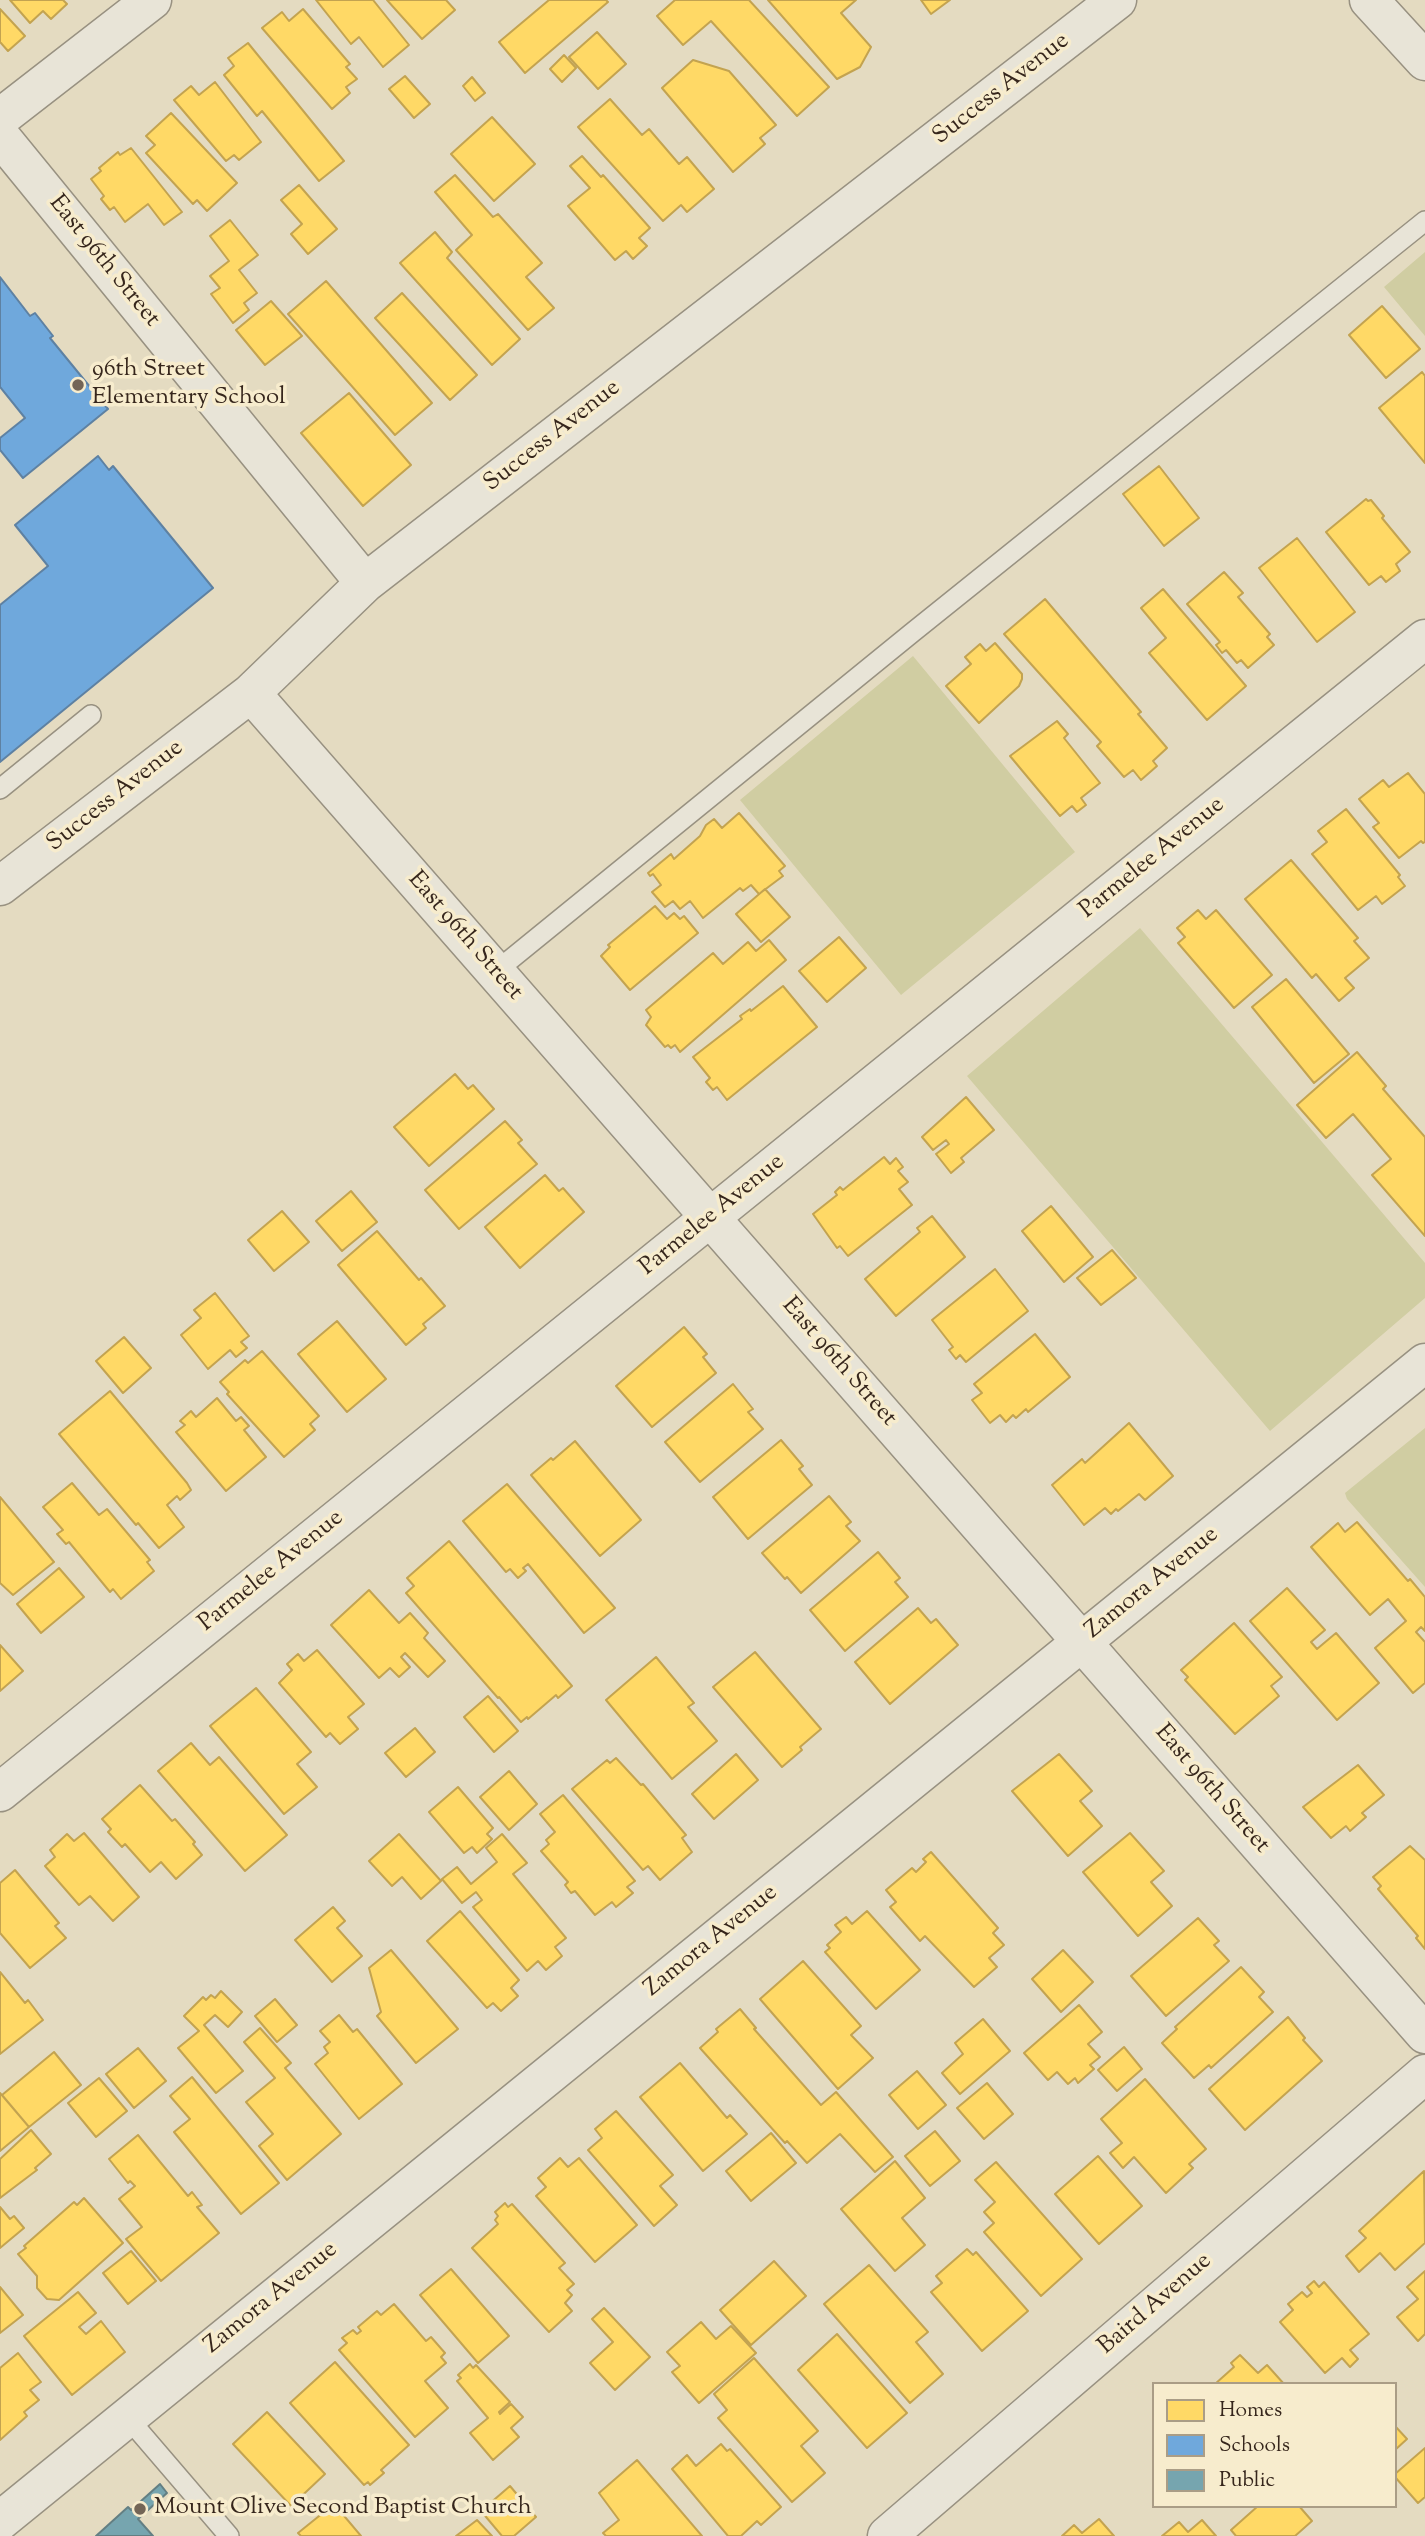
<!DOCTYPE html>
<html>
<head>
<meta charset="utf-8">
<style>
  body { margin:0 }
  #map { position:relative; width:1425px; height:2536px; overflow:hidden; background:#e4dbc1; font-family:"Sorts Mill Goudy",serif }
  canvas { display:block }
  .legend { position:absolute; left:1152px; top:2382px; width:245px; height:126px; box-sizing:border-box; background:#f7eccd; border:2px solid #aa9d86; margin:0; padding:9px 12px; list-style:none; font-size:21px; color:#36261c }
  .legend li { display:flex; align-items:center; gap:14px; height:35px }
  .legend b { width:35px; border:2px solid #aa9d86 }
</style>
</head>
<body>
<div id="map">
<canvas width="1425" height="2536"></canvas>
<ul class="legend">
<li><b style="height:19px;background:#ffd966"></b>Homes</li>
<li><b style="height:19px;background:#6fa8dc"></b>Schools</li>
<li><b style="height:19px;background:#76a5af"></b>Public</li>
</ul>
</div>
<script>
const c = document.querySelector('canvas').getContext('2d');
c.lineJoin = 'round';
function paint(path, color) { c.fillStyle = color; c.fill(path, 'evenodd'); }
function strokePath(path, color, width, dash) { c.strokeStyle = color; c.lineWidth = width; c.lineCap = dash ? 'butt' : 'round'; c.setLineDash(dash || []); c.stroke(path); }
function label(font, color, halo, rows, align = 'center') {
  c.font = font + ' "Sorts Mill Goudy",serif'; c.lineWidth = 7; c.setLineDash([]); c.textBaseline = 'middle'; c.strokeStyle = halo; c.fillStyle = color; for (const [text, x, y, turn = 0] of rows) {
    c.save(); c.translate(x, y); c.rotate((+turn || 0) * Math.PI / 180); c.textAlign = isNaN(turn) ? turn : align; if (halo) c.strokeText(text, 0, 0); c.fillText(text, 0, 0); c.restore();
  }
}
paint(new Path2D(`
  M1425 252V336L1384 287Z
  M913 656 1075 852 901 995 740 800Z
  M1140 928 1425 1263V1298L1270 1431 967 1076Z
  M1425 1428V1587L1347 1499 1345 1493Z`), '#d0cda2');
const homes = new Path2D(`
  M10 0H63L67 4 51 19 43 11 30 23Z
  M316 0H373L409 45 383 67 359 37 351 44Z
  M387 0H446L455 10 422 39Z
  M549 0H606L608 2 525 73 499 42Z
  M675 0H749L829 87 797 116 711 21 683 45 657 16Z
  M768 0H856L841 13 871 47 860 67 837 79Z
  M921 0H950L931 14Z
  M0 9 25 36 8 51 0 42Z
  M303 9 350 64 346 67 357 79 346 87 350 93 332 109 262 28 282 12 289 21Z
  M597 32 626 64 598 89 569 57Z
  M248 43 344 161 319 181 262 111 257 116 224 75 234 66 228 58Z
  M564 55 576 68 562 82 550 69Z
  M693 60 729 71 776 125 760 138 765 144 733 172 662 88Z
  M405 76 430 104 414 118 389 89Z
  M472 77 485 93 475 101 463 86Z
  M215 82 261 142 239 160 234 155 226 161 174 100 191 86 199 95Z
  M610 99 642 135 649 129 679 164 687 157 714 189 687 212 681 205 663 221 578 127Z
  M171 113 237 183 207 211 197 200 193 204 146 153 155 145 146 136Z
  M492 117 535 164 494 201 451 154Z
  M131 148 182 212 164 225 148 204 125 222 114 207 110 210 101 199 104 196 91 179 101 171 99 168 118 152 120 155Z
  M582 156 601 177 603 175 650 228 639 238 647 246 633 259 626 251 615 260 568 206 590 188 570 166Z
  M455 175 493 217 498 214 542 263 526 277 554 308 528 330 456 250 472 235 435 192Z
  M299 185 337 229 308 254 291 234 302 224 281 200Z
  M230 220 258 255 239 270 257 293 244 303 249 310 233 323 211 294 220 288 210 276 229 261 210 236Z
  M435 232 452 252 447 258 520 339 492 365 400 263Z
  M326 281 432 403 395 435 288 314Z
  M402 293 477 375 450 400 375 318Z
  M271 301 302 336 265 365 236 330Z
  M1382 306 1420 349 1386 378 1349 335Z
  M1422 372 1425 376V463L1379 408Z
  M349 393 411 465 363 506 301 433Z
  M1159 466 1199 518 1164 546 1123 494Z
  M1366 499 1368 501 1371 500 1384 516 1382 518 1410 552 1396 564 1400 571 1386 582 1381 576 1369 585 1326 532Z
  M1297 538 1355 612 1317 642 1259 568Z
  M1224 572 1243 593 1238 597 1270 634 1267 637 1274 645 1248 668 1241 660 1237 663 1226 650 1222 653 1216 645 1220 642 1187 604Z
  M1163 589 1246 686 1207 720 1149 653 1166 638 1141 608Z
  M1045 599 1141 712 1138 714 1167 748 1153 761 1157 766 1141 780 1133 770 1124 777 1097 746 1101 742 1004 634Z
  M995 643 1022 674V679L1019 686 979 723 946 686 971 664 965 657 980 644 986 651Z
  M1057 721 1068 734 1064 738 1100 783 1081 798 1086 805 1077 812 1072 806 1060 816 1010 756Z
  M1408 773 1425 794V842L1423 843 1421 841 1399 858 1373 827 1379 823 1359 799 1383 780 1389 787Z
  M1346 809 1400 875 1398 877 1405 886 1382 904 1376 896 1358 910 1312 854 1327 842 1318 831Z
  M739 813 785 866 779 871 783 876 759 894 751 885 743 891 740 888 703 918 690 901 680 909 673 901 665 907 652 892 661 885 653 874 650 876 648 873 671 854 674 859 700 836 706 825 714 819 722 828Z
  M1291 860 1358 938 1354 941 1369 958 1345 978 1354 988 1339 1001 1316 974 1312 978 1245 899Z
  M765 889 790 917 761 942 736 914Z
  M655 906 667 919 674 913 680 919 684 916 698 933 630 990 601 956 610 947 608 945Z
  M1198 910 1206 919 1216 910 1272 975 1234 1008 1178 943 1185 937 1177 928Z
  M839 937 866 968 827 1002 799 971Z
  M769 940 786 960 680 1052 675 1045 671 1048 668 1045 665 1047 646 1025 651 1017 646 1010 713 953 723 964 748 942 756 951Z
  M1286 979 1349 1054 1314 1083 1252 1007Z
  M783 986 817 1027 727 1100 717 1087 713 1090 706 1082 710 1078 693 1057 742 1019 740 1016 750 1009 751 1011Z
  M1357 1052 1386 1086 1383 1089 1425 1137V1236L1372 1175 1391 1159 1353 1114 1326 1138 1297 1105Z
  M455 1074 468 1089 473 1085 494 1109 429 1166 394 1127Z
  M966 1097 994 1130 961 1158 964 1162 951 1173 936 1154 949 1144 946 1140 933 1150 922 1137Z
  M505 1121 522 1140 518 1143 537 1164 459 1229 425 1190Z
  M884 1157 890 1164 896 1158 903 1167 898 1171 908 1182 899 1189 912 1205 848 1256 840 1246 837 1248 813 1214 837 1195 835 1192 840 1187 843 1190Z
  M545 1175 559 1191 563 1188 584 1212 520 1268 485 1227Z
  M351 1191 377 1222 342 1251 316 1221Z
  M1051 1206 1093 1257 1064 1282 1022 1231Z
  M282 1211 309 1242 274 1271 248 1240Z
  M932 1216 965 1257 896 1316 865 1279 920 1232 917 1228Z
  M377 1231 419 1280 421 1278 445 1306 423 1324 426 1328 406 1345 338 1265Z
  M1112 1250 1136 1278 1101 1305 1077 1278Z
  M995 1269 1028 1311 966 1362 960 1355 956 1359 949 1350 953 1347 932 1320Z
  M215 1293 249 1336 241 1342 247 1348 236 1357 230 1350 208 1369 181 1335 201 1318 194 1310Z
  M337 1321 386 1379 347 1412 298 1354Z
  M684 1327 707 1354 703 1357 716 1373 652 1427 616 1386Z
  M1035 1334 1070 1377 1028 1412 1026 1409 1016 1418 1013 1415 1006 1422 1000 1415 990 1423 972 1400 982 1393 974 1384Z
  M124 1337 151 1368 123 1393 96 1361Z
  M262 1351 319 1416 310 1424 315 1430 284 1457 227 1394 229 1392 220 1382 245 1360 248 1363Z
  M733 1384 753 1409 748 1412 763 1429 700 1482 665 1442Z
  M110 1391 187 1483 191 1490 180 1500 177 1496 167 1505 184 1527 159 1548 138 1523 136 1525 59 1434Z
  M217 1398 236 1421 241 1417 249 1426 244 1430 266 1457 226 1491 176 1432 185 1425 180 1421 191 1411 196 1417Z
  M1129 1423 1173 1476 1145 1500 1139 1494 1118 1511 1116 1509 1111 1514 1105 1508 1084 1525 1052 1485 1082 1459 1085 1463Z
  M781 1440 803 1466 799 1469 812 1485 748 1539 713 1497Z
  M575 1441 641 1520 600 1556 531 1475 551 1458 553 1460Z
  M72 1483 99 1515 107 1509 150 1560 147 1562 154 1571 121 1599 113 1589 110 1592 69 1542 66 1544 57 1534 63 1530 43 1507Z
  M507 1484 615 1608 584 1633 528 1564 523 1568 526 1571 518 1578 510 1569 506 1572 463 1521Z
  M829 1496 851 1522 846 1526 860 1541 801 1593 787 1577 785 1579 762 1553Z
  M0 1497 54 1562 13 1595 0 1583Z
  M1357 1522 1408 1581 1410 1579 1425 1597V1631L1421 1627 1416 1632 1425 1642V1683L1413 1693 1375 1648 1406 1621 1388 1599 1370 1615 1311 1547 1338 1523 1345 1532Z
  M449 1541 572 1686 558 1698 556 1695 528 1719 527 1717 521 1722 499 1697 498 1698 406 1593 414 1586 407 1578Z
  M878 1552 900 1578 895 1582 908 1597 845 1651 810 1610Z
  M59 1568 84 1597 41 1633 17 1604Z
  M1287 1588 1325 1630 1311 1642 1317 1649 1336 1633 1379 1683 1337 1720 1250 1621Z
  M369 1590 399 1623 410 1613 428 1633 424 1638 445 1661 428 1677 405 1653 401 1657 410 1667 399 1677 390 1668 379 1678 331 1625Z
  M918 1608 931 1623 936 1619 958 1645 890 1704 855 1662Z
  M1234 1623 1282 1677 1271 1686 1279 1696 1235 1734 1185 1680 1188 1677 1181 1670Z
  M0 1645 23 1671 0 1691Z
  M317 1650 364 1704 348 1717 358 1729 340 1744 330 1733 326 1737 279 1683 292 1670 287 1664 298 1654 304 1661Z
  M755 1652 821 1729 800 1747 802 1750 782 1767 713 1687Z
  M656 1657 694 1703 688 1707 717 1741 672 1779 606 1700Z
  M256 1688 311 1752 297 1764 317 1787 284 1814 210 1726Z
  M488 1696 518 1731 494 1752 464 1717Z
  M415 1728 435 1752 406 1777 385 1753Z
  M191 1743 210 1765 219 1757 287 1835 245 1871 158 1771Z
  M736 1754 758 1780 714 1819 692 1794Z
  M1059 1754 1092 1791 1080 1801 1102 1826 1068 1856 1012 1791Z
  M616 1758 641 1785 643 1784 686 1835 682 1838 692 1852 660 1880 648 1866 643 1870 572 1789 607 1760 610 1763Z
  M1358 1765 1384 1795 1362 1813 1366 1817 1350 1831 1346 1826 1331 1838 1303 1807Z
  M509 1771 537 1804 509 1830 480 1797Z
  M140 1785 172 1821 175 1819 195 1842 193 1844 202 1855 176 1879 161 1862 150 1872 125 1844 122 1847 108 1832 111 1829 102 1819Z
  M458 1787 493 1828 487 1834 492 1839 477 1853 472 1847 464 1853 429 1812Z
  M563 1795 635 1881 627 1887 633 1893 616 1907 612 1902 595 1915 575 1891 571 1893 565 1885 568 1882 541 1851 549 1844 546 1840 555 1832 540 1814Z
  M84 1833 139 1897 113 1921 90 1896 79 1905 45 1866 55 1857 50 1850 67 1834 74 1841Z
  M1130 1833 1164 1871 1151 1882 1172 1906 1138 1936 1083 1872Z
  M399 1834 441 1881 421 1899 402 1877 392 1886 369 1861Z
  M502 1834 527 1863 513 1874 566 1938 555 1947 562 1956 546 1970 538 1961 527 1971 473 1907 482 1900 476 1892 462 1903 442 1879 457 1867 471 1884 497 1862 486 1848Z
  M1410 1846 1425 1860V1949L1416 1938 1418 1936 1378 1889 1381 1886 1373 1877Z
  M931 1852 998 1928 993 1933 1004 1945 989 1958 997 1967 974 1987 925 1936 920 1941 890 1907 896 1902 886 1890 912 1868 916 1872 926 1862 923 1859Z
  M15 1870 59 1923 55 1926 66 1938 30 1968 0 1933V1883Z
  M333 1907 345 1921 337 1928 362 1956 332 1982 295 1940Z
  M460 1911 519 1980 511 1988 518 1996 501 2011 493 2003 487 2008 427 1941Z
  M867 1911 920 1970 876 2009 825 1952 830 1948 827 1945 841 1932 835 1925 846 1917 852 1924Z
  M1198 1918 1219 1941 1214 1945 1229 1961 1166 2016 1131 1976Z
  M391 1950 458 2029 416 2063 377 2016 381 2012 369 1968Z
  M1063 1950 1093 1982 1061 2012 1032 1979Z
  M803 1961 861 2026 851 2035 873 2058 838 2089 760 1999Z
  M1241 1967 1264 1992 1259 1997 1273 2012 1211 2068 1209 2065 1194 2078 1162 2043 1177 2029 1175 2027Z
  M0 1972 25 2003 28 2000 43 2020 0 2054Z
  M221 1991 242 2012 228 2027 215 2015 204 2025 243 2071 216 2093 178 2048 199 2031 184 2016 203 1997 206 2000 211 1995 215 1998Z
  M275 1999 297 2025 277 2042 255 2016Z
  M1079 2005 1102 2032 1088 2044 1100 2057 1090 2065 1094 2069 1078 2083 1075 2078 1068 2084 1057 2072 1048 2080 1024 2053Z
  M740 2009 756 2028 754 2029 821 2105 836 2092 893 2157 875 2172 840 2134 807 2163 787 2141 785 2143 700 2048 718 2032 716 2029Z
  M339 2015 353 2032 357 2029 402 2084 359 2119 315 2064 328 2053 324 2047 330 2042 320 2031Z
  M1288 2017 1305 2038 1303 2040 1322 2061 1245 2130 1209 2089Z
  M983 2019 1010 2051 960 2094 942 2073 963 2054 955 2043Z
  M260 2028 291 2063 285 2068 341 2134 287 2180 259 2146 273 2134 246 2102 275 2078 244 2042Z
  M1124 2047 1142 2069 1117 2091 1098 2070Z
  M138 2048 166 2081 134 2108 106 2074Z
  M54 2052 81 2085 29 2127 2 2095Z
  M680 2063 727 2118 730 2115 747 2134 703 2171 640 2097Z
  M917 2071 946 2105 918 2129 889 2095Z
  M192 2077 279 2183 241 2214 174 2132 190 2119 170 2096Z
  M99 2078 127 2111 96 2137 68 2103Z
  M1145 2079 1206 2149 1189 2164 1193 2168 1166 2193 1134 2157 1123 2168 1110 2153 1122 2143 1101 2119Z
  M987 2083 1013 2114 984 2139 957 2108Z
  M0 2093 29 2127 0 2151Z
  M616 2111 673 2175 660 2186 677 2205 654 2226 588 2150 602 2138 595 2129Z
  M31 2130 51 2154 35 2168 37 2170 0 2198V2159Z
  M935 2131 960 2161 930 2186 905 2156Z
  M771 2133 796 2163 751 2201 726 2171Z
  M138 2135 188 2196 192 2192 202 2205 197 2207 219 2233 161 2281 126 2239 142 2227 119 2199 135 2186 130 2181 128 2183 109 2159Z
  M1098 2156 1142 2206 1099 2244 1055 2194Z
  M560 2158 568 2167 579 2158 637 2225 595 2262 536 2196 546 2187 538 2178Z
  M895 2161 925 2198 902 2218 925 2245 895 2271 841 2209Z
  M996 2162 1082 2259 1041 2296 984 2232 994 2223 984 2212 995 2202 975 2180Z
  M1424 2171 1425 2243 1395 2270 1380 2253 1359 2272 1346 2256 1366 2238 1359 2231Z
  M84 2198 123 2243 59 2300 47 2299 37 2288V2276L18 2254 26 2248 24 2246 74 2202 77 2205Z
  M505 2203 508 2207 512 2204 565 2263 559 2268 574 2284 567 2290 572 2295 565 2303 572 2311 549 2332 472 2248 498 2224 495 2220 498 2216 495 2212Z
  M0 2207 10 2219 14 2216 24 2228 0 2248Z
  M967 2249 973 2255 976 2252 1028 2311 982 2351 931 2292 942 2283 936 2276Z
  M131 2251 156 2281 128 2304 103 2273Z
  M774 2261 806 2296 751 2345 720 2310Z
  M869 2265 928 2332 916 2342 943 2374 910 2403 824 2304Z
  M451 2269 509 2336 478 2363 420 2295Z
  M1425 2271V2334L1418 2341 1397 2317 1418 2299 1407 2287Z
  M1314 2281 1319 2287 1324 2282 1369 2334 1350 2350 1358 2359 1350 2367 1342 2358 1325 2373 1280 2322 1293 2310 1288 2304 1302 2292 1307 2297 1312 2293 1307 2287Z
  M0 2287 23 2315 0 2333Z
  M78 2292 96 2313 79 2327 86 2334 101 2321 125 2352 72 2395 24 2336Z
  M394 2304 426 2341 431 2337 445 2353 441 2357 446 2363 425 2381 448 2408 415 2437 339 2350 347 2343 342 2338 353 2330 357 2334 361 2331 358 2327 377 2311 381 2315Z
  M604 2308 650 2357 615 2390 590 2363 613 2342 592 2319Z
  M701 2322 716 2339 731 2326 756 2353 699 2403 672 2372 680 2366 667 2352Z
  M837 2334 907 2413 867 2448 798 2370Z
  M18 2353 41 2382 30 2390 39 2400 24 2412 27 2416 0 2440V2368Z
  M1240 2355 1258 2373 1267 2365 1284 2384H1215L1234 2367 1231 2363Z
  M754 2358 818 2431 801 2446 825 2473 792 2502 718 2418 727 2410 714 2394Z
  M335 2362 409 2445 381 2470 384 2473 370 2485 368 2482 364 2485 290 2403Z
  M470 2364 473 2368 476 2365 510 2402 499 2412 500 2414 511 2404 523 2417 511 2428 519 2437 493 2460 470 2433 488 2418 457 2381 461 2378 458 2375Z
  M267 2412 325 2474 291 2506 233 2444Z
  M1395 2426 1407 2439 1395 2450Z
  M721 2444 727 2451 730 2449 781 2507 761 2525 757 2521 741 2536H728L672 2469 687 2455 696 2466Z
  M1425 2448V2497L1418 2503 1395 2477V2474Z
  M637 2460 702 2536H606L603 2533 619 2520 599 2493Z
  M510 2486 536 2517 514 2536H502L481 2511Z
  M334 2504 361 2536H301L298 2533Z
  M1258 2506H1299L1312 2521 1295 2536H1236L1231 2530Z
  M1099 2519 1114 2536H1062L1074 2525 1082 2533Z
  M477 2520 492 2536H456Z
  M1202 2520 1216 2536H1162L1179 2522 1188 2532Z`);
paint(homes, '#ffd966');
strokePath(homes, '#c3a350', 2);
const schools = new Path2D(`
  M0 277 30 316 35 313 53 336 50 338 108 409 23 478 0 450V438L25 418 0 387Z
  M98 456 109 470 113 466 213 588 0 762V605L48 566 15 525Z`);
paint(schools, '#6fa8dc');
strokePath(schools, '#5e81a2', 2);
const public = new Path2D(`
  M160 2484 167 2493 138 2519 153 2536H96L128 2507 131 2510Z`);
paint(public, '#76a5af');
strokePath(public, '#637f83', 2);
const service = new Path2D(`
  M0 789 91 715
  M495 972 913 632 1425 221
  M127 2417 229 2536`);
const minor = new Path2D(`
  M1369 0 1425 61
  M0 118 152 0
  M0 136 365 583
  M251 693 1425 2034
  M0 886 251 693 365 583 1117 0
  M0 1792 1425 639
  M0 2521 1425 1363
  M887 2536 1425 2074`);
strokePath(service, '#989181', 22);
strokePath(minor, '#989181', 41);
strokePath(service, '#e8e4d7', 19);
strokePath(minor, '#e8e4d7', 38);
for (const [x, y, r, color] of [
  [78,385,7,"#736556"],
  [140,2509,7,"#736556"]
]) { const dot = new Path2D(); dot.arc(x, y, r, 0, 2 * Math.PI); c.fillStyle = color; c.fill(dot); strokePath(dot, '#f7eccd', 2.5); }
label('24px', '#36261c', '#f7eccd', [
  ["Success Avenue",1002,90,-38],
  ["East 96th Street",103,262,51],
  ["Success Avenue",553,437,-38],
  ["Success Avenue",116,797,-38],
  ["Parmelee Avenue",1153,859,-39],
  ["East 96th Street",464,937,49],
  ["Parmelee Avenue",713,1216,-39],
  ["East 96th Street",838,1363,49],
  ["Parmelee Avenue",272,1572,-39],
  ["Zamora Avenue",1153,1584,-39],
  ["East 96th Street",1211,1790,49],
  ["Zamora Avenue",712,1942,-39],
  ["Zamora Avenue",272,2299,-39],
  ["Baird Avenue",1156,2305,-41]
]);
label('24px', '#36261c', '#f7eccd', [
  ["96th Street",92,371],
  ["Elementary School",92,399],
  ["Mount Olive Second Baptist Church",154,2509]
], 'left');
</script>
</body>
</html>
